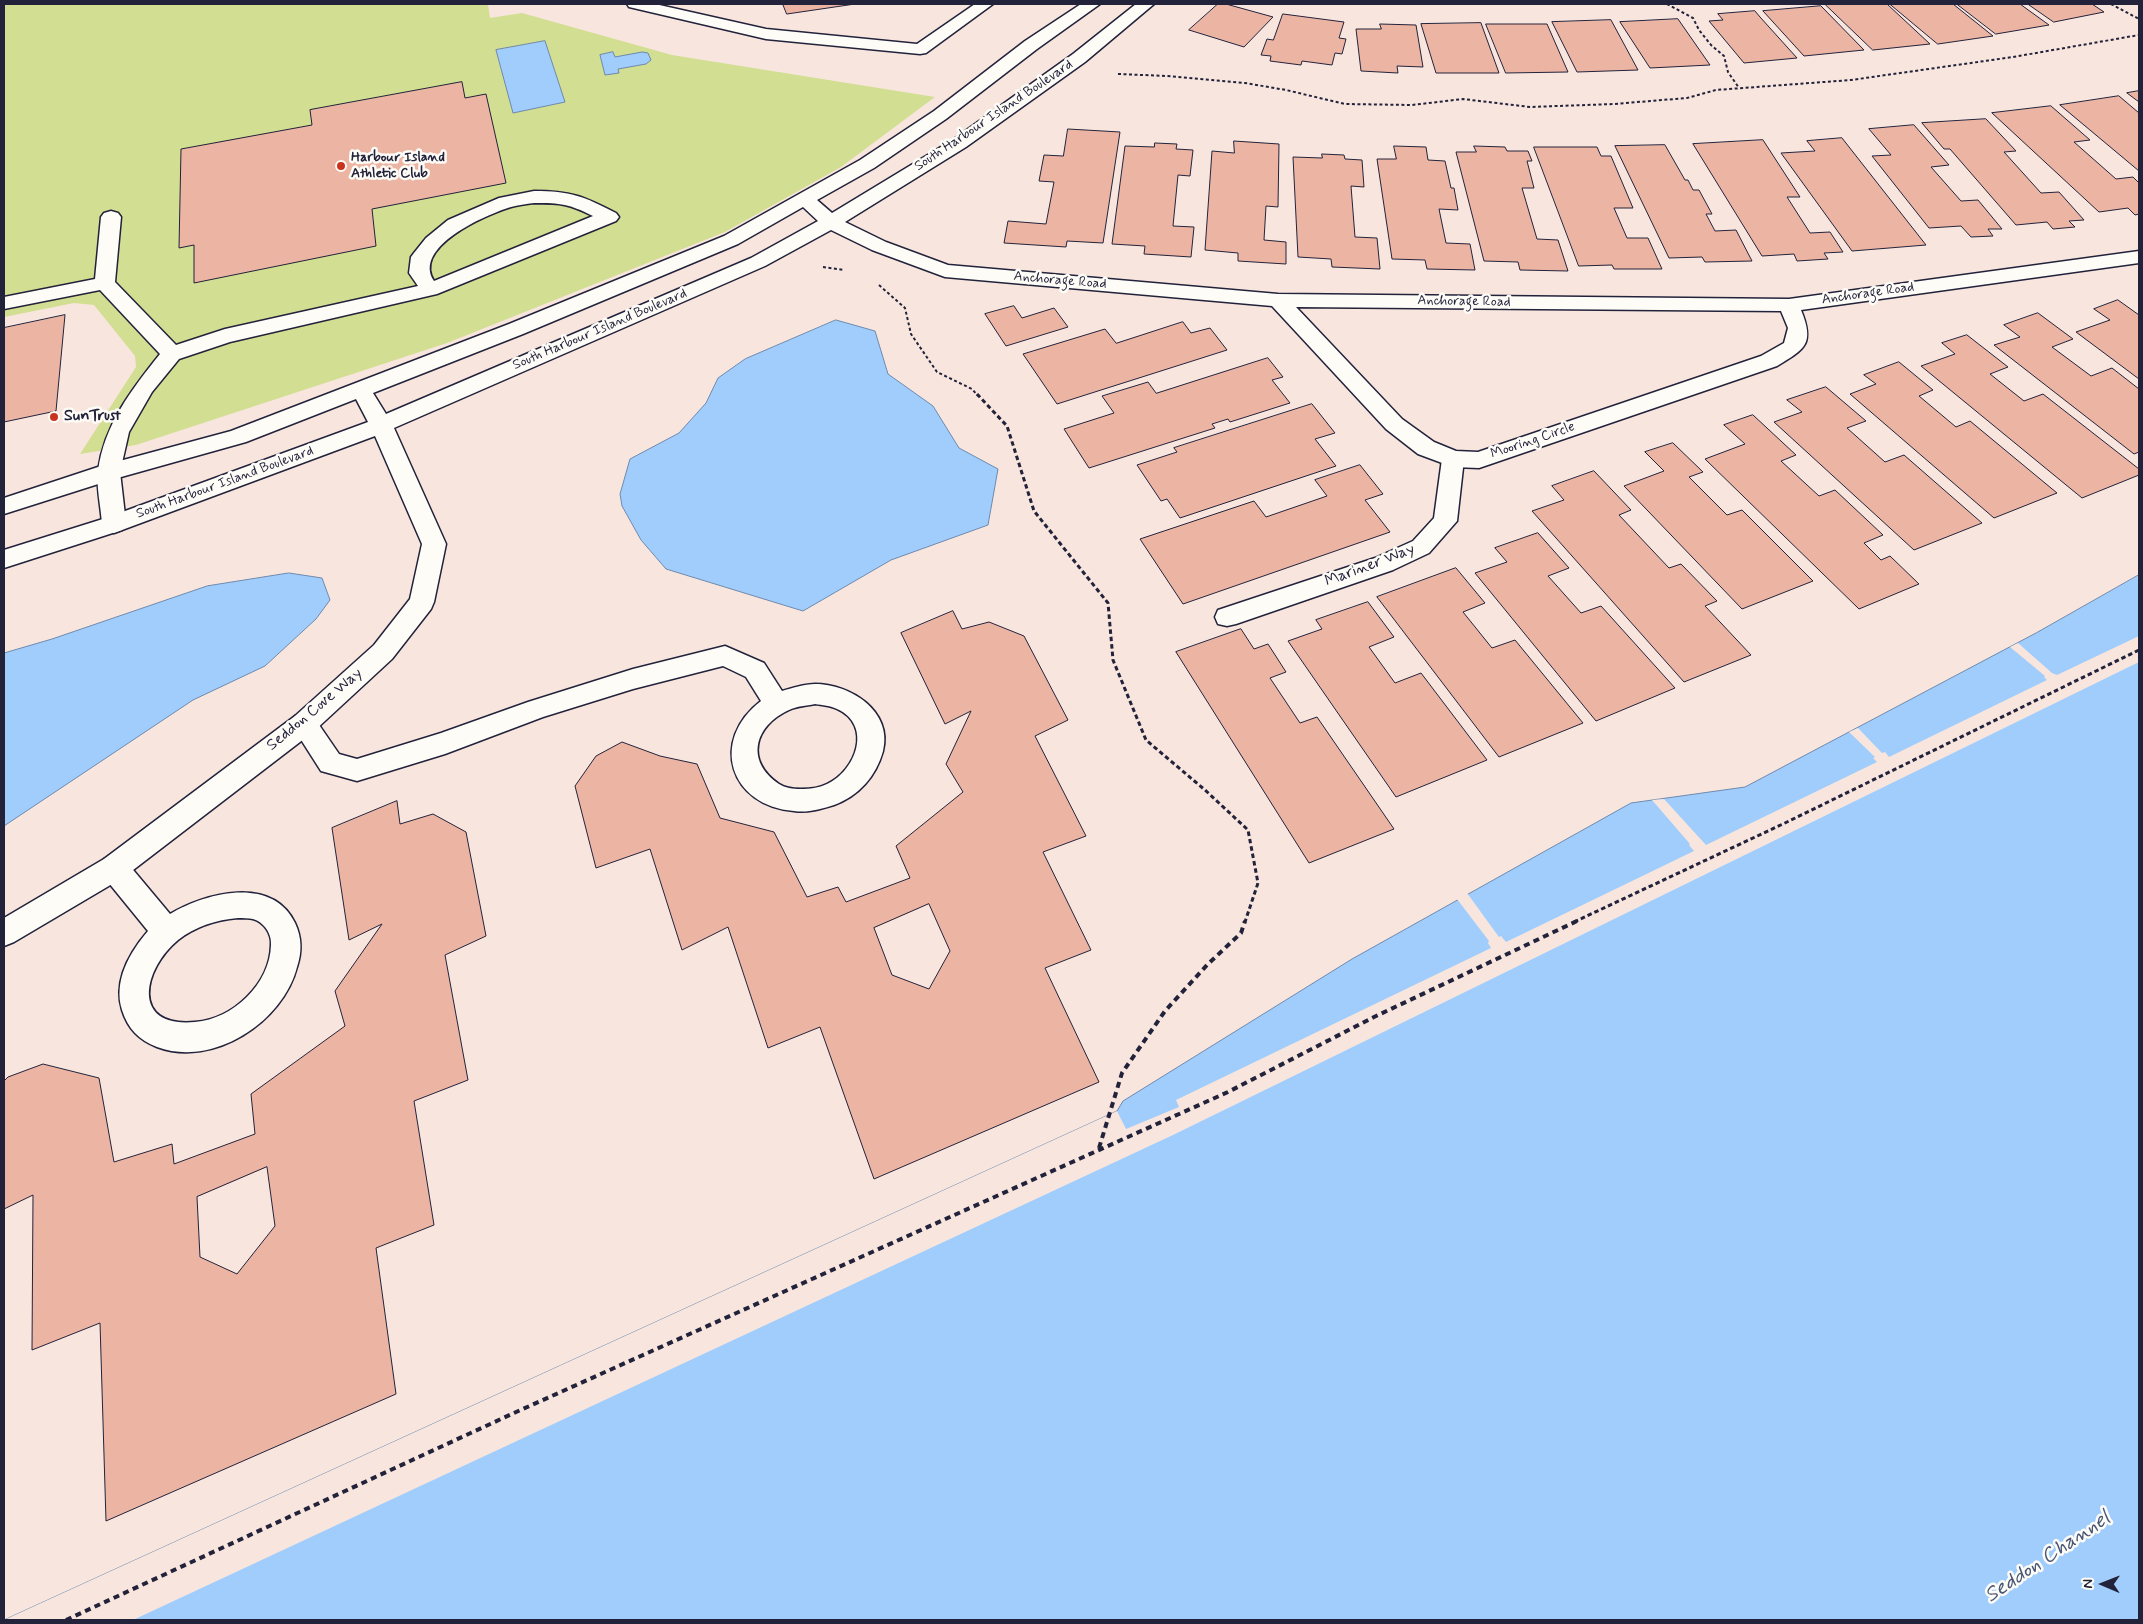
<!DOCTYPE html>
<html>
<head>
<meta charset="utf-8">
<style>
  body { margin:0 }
  #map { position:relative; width:2143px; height:1624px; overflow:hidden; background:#f8e6de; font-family:Mynerve,sans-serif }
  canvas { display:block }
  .frame { position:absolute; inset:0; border:5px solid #22223b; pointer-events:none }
  .north { position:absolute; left:2078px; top:1559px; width:50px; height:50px; -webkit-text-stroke:4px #fdfcf7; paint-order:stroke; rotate:271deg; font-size:14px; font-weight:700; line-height:20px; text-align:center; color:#22223b }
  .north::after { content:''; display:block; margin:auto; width:18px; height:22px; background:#22223b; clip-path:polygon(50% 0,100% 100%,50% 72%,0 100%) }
</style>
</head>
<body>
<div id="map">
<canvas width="2143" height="1624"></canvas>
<div class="frame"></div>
<div class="north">N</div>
</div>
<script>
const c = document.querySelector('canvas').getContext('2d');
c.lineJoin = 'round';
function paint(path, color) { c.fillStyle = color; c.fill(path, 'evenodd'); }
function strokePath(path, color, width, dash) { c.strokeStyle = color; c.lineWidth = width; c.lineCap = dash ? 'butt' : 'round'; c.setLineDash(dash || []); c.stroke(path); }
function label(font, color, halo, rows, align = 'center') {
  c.font = font + ' Mynerve,sans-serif'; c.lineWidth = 5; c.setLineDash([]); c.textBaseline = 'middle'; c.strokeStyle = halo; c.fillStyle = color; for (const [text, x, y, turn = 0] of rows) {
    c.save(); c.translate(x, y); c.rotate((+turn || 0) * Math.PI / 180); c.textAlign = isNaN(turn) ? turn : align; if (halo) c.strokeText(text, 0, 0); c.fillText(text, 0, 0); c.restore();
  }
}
paint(new Path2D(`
  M4 4H488L490 18 522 13 672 55 935 97 841 167 725 232 447 343 136 445 80 454 136 367 135 356 94 305 74 303 4 317Z`), '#d2de91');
const water = new Path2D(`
  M545 41 565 102 513 113 496 50Z
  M613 52 615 57 642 52 648 53 651 60 646 64 618 69 619 73 605 75 600 55Z
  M836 320 875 331 888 374 933 406 959 448 998 469 988 525 891 560 803 611 666 569 641 540 622 506 620 494 630 459 679 433 706 403 718 378 745 359Z
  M289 573 322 578 330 600 316 619 265 666 193 700 4 826V653L52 639 207 586Z
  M2139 575V1620H4L1117 1111 1123 1101 1352 959 1631 803 1745 787 2036 633Z`);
paint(water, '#a0cdfb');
strokePath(water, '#6e89ae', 1);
paint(new Path2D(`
  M2139 636V662L1173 1135 133 1620H4L1117 1111 1126 1129 1179 1107 1176 1100 1491 948 1488 943 1489 941 1457 899 1467 893 1499 937 1501 936 1506 942 1694 851 1689 845 1690 844 1652 800 1664 799 1706 845 1877 762 1873 758 1875 757 1849 732 1858 728 1882 753 1885 752 1889 757 2047 680 2044 677 2045 676 2010 647 2018 643 2052 673 2057 675Z`), '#f8e6de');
const building = new Path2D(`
  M783 4H855L787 14Z
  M1218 4H1226L1273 17 1244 47 1189 30Z
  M1825 4H1887L1930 44 1873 50Z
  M1890 4H1953L1993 36 1938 44Z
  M1957 4H2020L2049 25 1996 34Z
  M2028 4H2092L2104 12 2054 22Z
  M1821 6 1864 50 1804 56 1763 11Z
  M1755 11 1760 17 1797 58 1744 63 1709 21 1723 20 1718 14Z
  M1283 14 1344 22 1339 38 1346 39 1342 54 1335 53 1332 65 1302 61 1301 65 1270 61 1271 56 1261 55 1267 39 1273 40Z
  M1678 19 1710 65 1650 68 1620 22Z
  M1611 20 1638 70 1577 72 1552 22Z
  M1481 23 1499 73H1436L1421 24Z
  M1380 24 1416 25 1423 67 1397 66 1398 73 1361 71 1356 29H1381Z
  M1486 24H1547L1568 72 1506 73Z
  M462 82 465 98 486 94 506 183 372 209 376 246 194 283V245L179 248 181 149 312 125 310 110Z
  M2139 91V102L2127 93Z
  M2119 96 2139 113V171L2060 105Z
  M2051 106 2090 140 2074 142 2116 179 2133 177 2139 183V214L2135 215 2128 208 2099 212 1992 113Z
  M1986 119 2016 151 2004 152 2041 193 2059 192 2084 220 2069 221 2075 227 2053 229 2047 222 2016 225 1950 149H1944L1922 123Z
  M1914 125 1949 165 1931 167 1961 201 1978 200 2002 229H1988L1993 236 1971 237 1961 226 1929 228 1872 156 1891 155 1869 129Z
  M1068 129 1120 132 1103 243 1067 241 1066 247 1004 243 1008 221 1046 224 1054 182 1039 181 1044 155 1063 156Z
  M1842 138 1926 245 1852 251 1781 153 1815 151 1807 141Z
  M1763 140 1800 197H1787L1810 233 1830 232 1843 252 1824 253 1828 259 1797 261 1794 254 1762 256 1693 144Z
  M1234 141 1279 144 1278 207 1266 206 1264 240 1286 242V264L1238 261V253L1205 250 1212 151 1234 153Z
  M1155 143 1177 144 1176 149 1193 150 1190 176 1178 175 1173 226 1194 227 1191 257 1144 254 1145 246 1112 244 1125 146 1154 147Z
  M1665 145 1685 180H1688L1693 190H1699L1712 214H1706L1715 231 1736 230 1752 261 1705 262 1702 257 1669 258 1615 146Z
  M1394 146 1426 147 1428 160 1445 161 1451 188H1454L1458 210 1439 209 1446 243 1470 244 1475 270 1427 269 1425 260 1392 259 1377 159H1396Z
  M1474 146 1505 147 1507 151H1528L1532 161H1527L1534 188H1522L1537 239 1558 240 1568 271 1520 270 1518 262 1484 261 1456 152H1476Z
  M1534 147H1597L1601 156H1611L1633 208H1614L1627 238H1648L1662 269H1614L1612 265 1579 266Z
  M1322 154 1344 155 1345 159 1362 160 1364 187 1351 186 1355 237 1377 238 1380 269 1332 267 1331 259 1298 257 1293 157 1322 158Z
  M2118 300 2139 315V379L2076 332 2110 320 2094 309Z
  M1014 306 1022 318 1054 308 1068 327 1006 346 985 314Z
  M2038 313 2073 339 2052 347 2091 376 2112 368 2139 389V452L2134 454 1994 345 2020 337 2004 325Z
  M65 315 56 411 4 422V328Z
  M1183 322 1191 333 1210 328 1227 350 1057 404 1023 354 1105 329 1116 343Z
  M1967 335 2008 367 1990 374 2024 401 2043 394 2139 469V475L2082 498 1921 366 1955 354 1942 343Z
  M1268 358 1283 377 1272 380 1290 403 1230 422 1228 419 1212 424 1215 428 1089 468 1064 429 1114 413 1102 396 1148 382 1156 393Z
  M1899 362 1933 390 1919 396 1956 427 1970 421 2057 493 1994 518 1850 394 1876 384 1864 375Z
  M1826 387 1866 421 1847 428 1885 462 1904 455 1982 523 1914 550 1774 422 1802 412 1787 400Z
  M1312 404 1335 433 1315 439 1336 466 1180 518 1167 499 1161 501 1137 465 1177 452 1174 448Z
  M1753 415 1796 455 1781 461 1819 496 1835 490 1883 535 1864 543 1881 560 1890 556 1919 584 1859 609 1705 459 1745 444 1724 425Z
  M1673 443 1703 472 1689 477 1727 515 1742 510 1813 581 1742 609 1624 486 1664 471 1645 452Z
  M1360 465 1383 494 1365 500 1390 532 1183 604 1140 539 1254 501 1266 517 1327 496 1315 480Z
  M1594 471 1631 510 1619 515 1669 568 1681 564 1717 601 1705 606 1751 655 1684 682 1532 511 1564 500 1552 486Z
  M1538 533 1569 568 1548 576 1581 613 1601 606 1675 688 1596 721 1475 573 1507 562 1495 548Z
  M1456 568 1485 603 1463 612 1492 648 1515 640 1583 723 1499 757 1377 597Z
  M1368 602 1394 637 1369 647 1395 683 1421 673 1487 760 1396 797 1288 641 1322 629 1316 620Z
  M953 611 962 629 989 622 1024 636 1068 720 1035 736 1086 836 1043 852 1091 950 1045 968 1099 1082 874 1179 820 1027 768 1048 728 927 682 950 650 849 596 868 575 786 596 756 622 742 660 756 697 764 720 818 774 832 807 897 838 887 846 902 910 878 896 846 963 792 946 764 971 711 945 724 901 633ZM929 904 950 951 929 989 892 975 874 928Z
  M1241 629 1254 649 1268 644 1286 672 1270 678 1300 723 1317 717 1394 829 1309 863 1176 652Z
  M397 801 400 824 433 814 466 832 486 936 445 955 468 1080 414 1101 434 1225 376 1248 396 1394 106 1521 100 1323 32 1350 33 1195 4 1209V1081L8 1077 43 1064 99 1078 114 1162 172 1144 174 1164 255 1134 251 1094 345 1026 335 991 382 924 349 940 332 828ZM267 1167 275 1226 237 1274 200 1257 197 1197Z`);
paint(building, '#ecb4a3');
strokePath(building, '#22223b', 1);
const service = new Path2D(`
  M627 4H655L766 29 917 44 975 4H993L926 53 920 54 766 39 629 7Z
  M534 191C571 191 583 196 616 213L619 217 616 221 437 294 230 342 179 359 152 392 129 432 120 472 126 524 122 530 114 533 106 530 102 524C101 507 96 487 98 471 104 425 132 389 160 354L100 290 4 309V297L95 279 101 217 104 213 111 211 118 213 121 217 115 282 176 345 225 329 418 286 409 273 411 257 414 253 426 238 448 220 499 198ZM534 203C561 203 569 204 593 216L434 281C412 247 485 215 511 207 518 205 526 204 534 203Z
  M1453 451 1461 453 1464 459 1457 521 1429 553 1393 570 1236 624 1227 626 1218 624 1215 617 1218 610 1375 558 1413 541 1434 518 1442 459 1445 453Z
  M725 646 764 663 782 691C792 688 804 684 815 684 850 684 893 711 883 751 876 776 859 796 834 805 821 809 808 813 794 811 730 806 709 741 761 701L746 677 723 666 633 689 543 717 445 754 357 781 321 771 291 724 295 716 304 713 313 716 339 754 357 759 441 733 528 702 633 669ZM815 704C822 705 831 706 837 709 873 725 856 771 827 784 819 788 809 789 801 789 793 789 785 788 779 784 745 761 754 726 789 710 797 706 806 706 815 704Z
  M114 856 124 859 170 914C205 893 272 875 295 923 302 938 302 952 297 967 283 1022 213 1068 157 1047 139 1040 128 1029 122 1010 113 981 130 952 148 931L104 877 100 868 104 859ZM238 918C243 918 248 918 253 919 264 922 272 934 271 945 270 984 233 1019 195 1022 130 1028 143 969 178 940 196 926 216 920 238 918Z`);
const minor = new Path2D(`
  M1081 4H1100L1037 49 946 119 874 168 817 200 832 213 954 139 1073 54 1136 4H1154L1085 62 966 147 845 222 886 242 948 265 1278 294 1789 299 2139 251V263L1801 310C1815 344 1805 349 1777 366L1479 468 1453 467 1418 454 1386 429 1272 306 945 277 872 250 831 230 765 266 394 428 446 544 434 602 431 609 392 659 313 732 124 877 14 942 4 946V918L104 859 295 716 374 645 410 599 422 544 375 436 122 530 4 568V550L106 518 368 422 356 399 246 442 114 479 4 514V498L101 466 231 431 509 324 724 236 860 160 934 111 1025 41ZM803 207 818 221 751 258 386 414 373 393 523 334 738 244ZM1296 307 1781 311 1788 328 1784 343 1761 356 1478 452 1456 451 1434 442 1402 419Z`);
strokePath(service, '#22223b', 3);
strokePath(minor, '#22223b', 3);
strokePath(new Path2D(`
  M1667 4 1693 18 1699 30 1711 45 1724 56 1728 72 1739 88
  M2111 4 2139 19
  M1118 74 1168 76 1245 83 1286 90 1345 104 1412 105 1463 99 1530 107 1614 104 1687 98 1716 90 1851 80 2013 57 2139 35
  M823 267 844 270
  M879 285 905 308 911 334 937 372 972 389 978 396`), '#22223b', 2, [3, 2.5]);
strokePath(new Path2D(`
  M977 394 1007 426 1034 511 1108 603 1113 660 1146 740 1205 790 1248 830 1258 883 1245 922
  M1574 922 1785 823 2139 650`), '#22223b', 3, [4.5, 3]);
strokePath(new Path2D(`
  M1099 1148 1122 1073 1165 1011 1207 965 1241 933 1245 921
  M66 1620 514 1413 1228 1092 1374 1017 1577 921`), '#22223b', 4, [6, 4.5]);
paint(service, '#fdfcf7');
paint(minor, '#fdfcf7');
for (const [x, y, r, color] of [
  [341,166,5,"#c8321e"],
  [54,417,5,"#c8321e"]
]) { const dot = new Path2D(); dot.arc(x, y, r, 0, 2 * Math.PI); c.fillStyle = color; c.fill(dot); strokePath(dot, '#fdfcf7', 2); }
label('14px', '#22223b', '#fdfcf7', [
  ["South Harbour Island Boulevard",994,116,-34],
  ["Anchorage Road",1060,281,5],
  ["Anchorage Road",1868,294,-8],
  ["Anchorage Road",1464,302,1],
  ["South Harbour Island Boulevard",600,330,-23],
  ["Mooring Circle",1533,441,-19],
  ["South Harbour Island Boulevard",225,483,-20]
]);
label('bold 14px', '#22223b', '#fdfcf7', [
  ["Harbour Island",351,158],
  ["Athletic Club",351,174]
], 'left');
label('bold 16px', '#22223b', '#fdfcf7', [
  ["SunTrust",64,417]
], 'left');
label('16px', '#22223b', '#fdfcf7', [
  ["Mariner Way",1370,566,-21],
  ["Seddon Cove Way",315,710,-40]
]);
label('italic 21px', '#485575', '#fdfcf7', [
  ["Seddon Channel",2048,1558,-34]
]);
</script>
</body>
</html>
